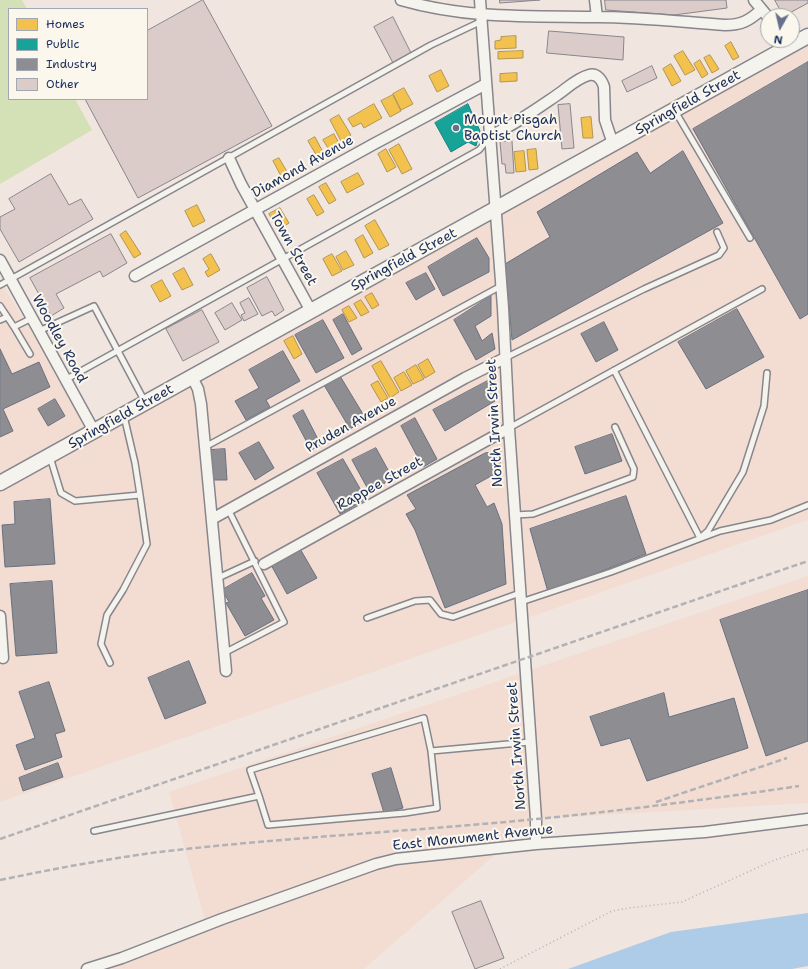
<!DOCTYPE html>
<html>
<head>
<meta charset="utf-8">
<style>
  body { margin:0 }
  #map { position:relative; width:808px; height:969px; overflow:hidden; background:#f0e5df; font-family:"Shantell Sans",sans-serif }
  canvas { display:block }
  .legend { position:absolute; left:8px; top:8px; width:140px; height:92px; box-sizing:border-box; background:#fbf7ec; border:1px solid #a1a7b3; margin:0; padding:5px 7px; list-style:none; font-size:12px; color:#1b2f5e }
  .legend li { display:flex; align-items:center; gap:8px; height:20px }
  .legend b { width:20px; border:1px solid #a1a7b3 }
  .north { position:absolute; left:760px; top:8px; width:40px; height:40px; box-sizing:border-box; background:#fbf7ec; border:1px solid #a1a7b3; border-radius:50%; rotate:188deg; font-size:11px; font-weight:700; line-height:16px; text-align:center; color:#1b2f5e }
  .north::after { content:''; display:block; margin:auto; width:14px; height:18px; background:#666f8b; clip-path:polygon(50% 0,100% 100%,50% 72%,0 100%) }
</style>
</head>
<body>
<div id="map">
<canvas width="808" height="969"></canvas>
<ul class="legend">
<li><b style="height:11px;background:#f2c14e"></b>Homes</li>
<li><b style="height:11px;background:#17a398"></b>Public</li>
<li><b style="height:11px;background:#8d8d92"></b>Industry</li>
<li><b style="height:11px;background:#dbccca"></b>Other</li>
</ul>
<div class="north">N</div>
</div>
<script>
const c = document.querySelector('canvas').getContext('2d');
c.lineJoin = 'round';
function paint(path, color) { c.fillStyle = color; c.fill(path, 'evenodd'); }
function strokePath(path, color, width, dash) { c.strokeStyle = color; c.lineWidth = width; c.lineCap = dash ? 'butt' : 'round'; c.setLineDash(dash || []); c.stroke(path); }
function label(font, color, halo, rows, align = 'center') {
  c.font = font + ' "Shantell Sans",sans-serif'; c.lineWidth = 4; c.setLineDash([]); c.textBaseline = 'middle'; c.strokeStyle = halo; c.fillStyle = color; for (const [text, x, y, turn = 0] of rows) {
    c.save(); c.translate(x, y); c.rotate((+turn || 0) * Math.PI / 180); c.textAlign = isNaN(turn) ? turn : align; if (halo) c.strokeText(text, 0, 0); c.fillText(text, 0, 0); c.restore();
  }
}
paint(new Path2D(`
  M808 45V520L0 802V281L94 431Z
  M808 576V803L536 819 364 969H106L208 931 169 792Z`), '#f3ddd3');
paint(new Path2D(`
  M0 0H22L27 9H9V99H75L92 130 0 184Z`), '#d4e0b5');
paint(new Path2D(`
  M808 913V966L792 969H568L671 932Z`), '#aecce8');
const homes = new Path2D(`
  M516 36V48L495 49V41L501 40V37Z
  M731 42 739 57 733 60 725 46Z
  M523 51V58L498 59V52Z
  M683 51 695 70 685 75 674 56Z
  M710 55 719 69 712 73 704 58Z
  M700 60 708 74 702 78 694 64Z
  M671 64 681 81 672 86 663 69Z
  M441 70 449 86 437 92 429 76Z
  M517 73V81L500 82V74Z
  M404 88 413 104 401 110 393 94Z
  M393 95 401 111 390 117 381 101Z
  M374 104 382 118 364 128 361 123 353 127 348 119Z
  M339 115 351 135 341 141 330 120Z
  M591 117 593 138H583L581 118Z
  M334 134 341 147 331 153 323 140Z
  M315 137 324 154 318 158 308 141Z
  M399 144 412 169 402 174 389 150Z
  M386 149 396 167 387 172 378 154Z
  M536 149 538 169 529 170 527 150Z
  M524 151 526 171 516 172 514 152Z
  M279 158 289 175 282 178 273 161Z
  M358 173 364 184 347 193 341 182Z
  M326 183 336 200 329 204 319 187Z
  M314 195 324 212 317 216 307 199Z
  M197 205 205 221 193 227 185 211Z
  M280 208 289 223 278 230 269 214Z
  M375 220 389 245 379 250 365 226Z
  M126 231 141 254 134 258 120 235Z
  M363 235 373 253 364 258 355 240Z
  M346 251 354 265 343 270 336 257Z
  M211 254 220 270 208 277 205 272 209 269 203 259Z
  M332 254 342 271 332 276 323 259Z
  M184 268 193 285 182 290 173 274Z
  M162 280 171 296 160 302 151 286Z
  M372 293 379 305 372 309 365 297Z
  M361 300 369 312 361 316 354 304Z
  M349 306 357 318 349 322 342 310Z
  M293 336 302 354 294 359 284 341Z
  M428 359 435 372 425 378 418 365Z
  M381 361 399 392 390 398 372 366Z
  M416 365 424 379 413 384 406 371Z
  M404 372 412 385 401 391 394 378Z
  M378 381 388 398 381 402 371 385Z`);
paint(homes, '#f2c14e');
strokePath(homes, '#b29553', 1);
const public = new Path2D(`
  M468 104 480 131 476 146 468 142 451 152 435 123Z`);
paint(public, '#17a398');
strokePath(public, '#188087', 1);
const industry = new Path2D(`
  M808 62V314L800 319 693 129Z
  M683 151 723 223 512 340 505 264 550 237 537 212 637 152 650 173Z
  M477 238 489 258V272L443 296 428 267Z
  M426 273 435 289 416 300 406 283Z
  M491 296V316L475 326 482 341 492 333 495 349 476 360 454 320Z
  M737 309 764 357 706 389 678 342Z
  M343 314 362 349 352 355 333 320Z
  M323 320 344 358 316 373 295 335Z
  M604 322 618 350 596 362 581 334Z
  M0 349 12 374 39 362 50 387 3 409 13 431 0 437Z
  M283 351 300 381 266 400 270 407 246 420 235 401 259 388 249 370Z
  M340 376 366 419 350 429 324 385Z
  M495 377V401L445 431 433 410Z
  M55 399 65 416 48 426 38 409Z
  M303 410 321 445 311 450 293 416Z
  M415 418 437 459 423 467 401 426Z
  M612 434 622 461 585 474 575 447Z
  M259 442 274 468 255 480 239 453Z
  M376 448 393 479 369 491 352 460Z
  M225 449 227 480H213L211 450Z
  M501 452 499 477 491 476 475 485 487 507 494 503 502 524 506 584 445 608 415 530 406 514 416 509 407 495 485 453Z
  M343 459 366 499 340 514 317 473Z
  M626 496 646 554 548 592 530 529Z
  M50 499 55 564 5 567 2 525 15 524 14 502Z
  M299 547 317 578 287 594 270 563Z
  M252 573 265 596 261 598 274 620 245 636 226 603 229 602 222 590Z
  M52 581 57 653 16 656 10 584Z
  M808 590V741L766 756 720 620Z
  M189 661 206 703 165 719 148 678Z
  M49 682 65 731 55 734 62 757 25 770 16 745 35 738 19 692Z
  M664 693 669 717 734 698 748 748 647 781 630 738 601 746 590 717Z
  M58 763 63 777 23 791 19 778Z
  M391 768 403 808 384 813 372 774Z`);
paint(industry, '#8d8d92');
strokePath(industry, '#6b7182', 1);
const building = new Path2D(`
  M203 0 272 126 138 198 85 99H147V31Z
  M500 0H540L500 3Z
  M605 0H726L727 8 674 15 606 10Z
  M775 0H808V3L784 16Z
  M393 17 411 53 393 63 374 27Z
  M549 31 624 37 623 60 547 53Z
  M652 66 657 78 627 92 622 81Z
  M570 104 574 148 562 149 558 105Z
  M512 141 514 173H506L505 164H502L500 142Z
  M51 174 69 205 81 199 93 219 19 262 0 229V217L15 209 9 199Z
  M111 234 127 263 103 277 100 271 56 294 64 308 51 316 30 278Z
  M267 277 284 310 275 316 272 311 262 316 247 288Z
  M249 298 258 314 244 321 241 315 245 313 240 303Z
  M232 303 242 320 225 330 215 313Z
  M202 310 219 342 183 361 166 329Z
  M481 901 504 958 475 969 452 912Z`);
paint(building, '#dbccca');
strokePath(building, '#87868c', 1);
const service = new Path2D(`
  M675 111 750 238
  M0 285 431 45 482 21
  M0 306 14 327
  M0 320 7 317
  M39 331 94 306 145 402
  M30 354 14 327 32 318
  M505 358 644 289 719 255 724 248 717 232
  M614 370 700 538 708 531 743 472 764 406 767 373
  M65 380 479 150 490 137
  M509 428 762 289
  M205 447 501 286
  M50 457 61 493 75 501 140 495 135 463 124 416
  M515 515 533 514 633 477 634 469 615 427
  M218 578 255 561
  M521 602 611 572 720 531 771 520 808 505
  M367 618 415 601 430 600 441 614 453 617 520 593
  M224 653 284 622 228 509
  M110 663 101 644 107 615 123 590 147 544 140 495
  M259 796 268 825 405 813 437 808 431 751
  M94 831 259 796 250 770 424 718 431 751 530 742`);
const minor = new Path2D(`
  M401 0C467 19 529 16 597 17 640 17 682 22 725 25 741 25 749 21 761 10
  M480 0 503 308 509 428 536 819V844
  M595 0 597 17
  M754 0 768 17
  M490 136C514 125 535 110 557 95 566 89 577 78 589 75 597 73 602 80 604 87L605 120 613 144
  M229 158 241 184 311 311
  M0 260 94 431
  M135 276 372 145 486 84
  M192 377 198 389 201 404 226 671
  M212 519 465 378 505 358
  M264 564 509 428
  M0 616 3 658
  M87 969 122 958 222 919 376 864 396 859 536 844 705 832 808 819`);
const secondary = new Path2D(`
  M0 483 808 36`);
strokePath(service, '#87868c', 8);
strokePath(minor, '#87868c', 13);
strokePath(secondary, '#87868c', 17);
strokePath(new Path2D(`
  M500 969 612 911 629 908 682 902 772 861 808 849`), '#b2b2b4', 1.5, [1, 3]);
strokePath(service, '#f5f3ee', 5);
strokePath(minor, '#f5f3ee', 10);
strokePath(secondary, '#f5f3ee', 14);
strokePath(new Path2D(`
  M656 802 787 758
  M0 839 808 561
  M0 880C53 869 106 859 159 852 270 839 382 833 494 823 596 814 698 801 799 786`), '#b2b2b4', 2.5, [6, 3]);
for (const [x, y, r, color] of [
  [456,128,4,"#666f8b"]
]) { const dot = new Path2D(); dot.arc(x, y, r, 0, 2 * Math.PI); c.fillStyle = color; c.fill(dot); strokePath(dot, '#fbf7ec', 1.5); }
label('14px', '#1b2f5e', '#fbf7ec', [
  ["Springfield Street",688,103,-29],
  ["Diamond Avenue",303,167,-29],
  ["Town Street",293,249,61],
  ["Springfield Street",404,260,-28],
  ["Woodley Road",59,339,61],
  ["Springfield Street",121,417,-29],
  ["North Irwin Street",495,423,-93],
  ["Pruden Avenue",351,425,-29],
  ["Rappee Street",380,484,-29],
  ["North Irwin Street",517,746,-94],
  ["East Monument Avenue",473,838,-6]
]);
label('14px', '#1b2f5e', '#fbf7ec', [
  ["Mount Pisgah",464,120],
  ["Baptist Church",464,136]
], 'left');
</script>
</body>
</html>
